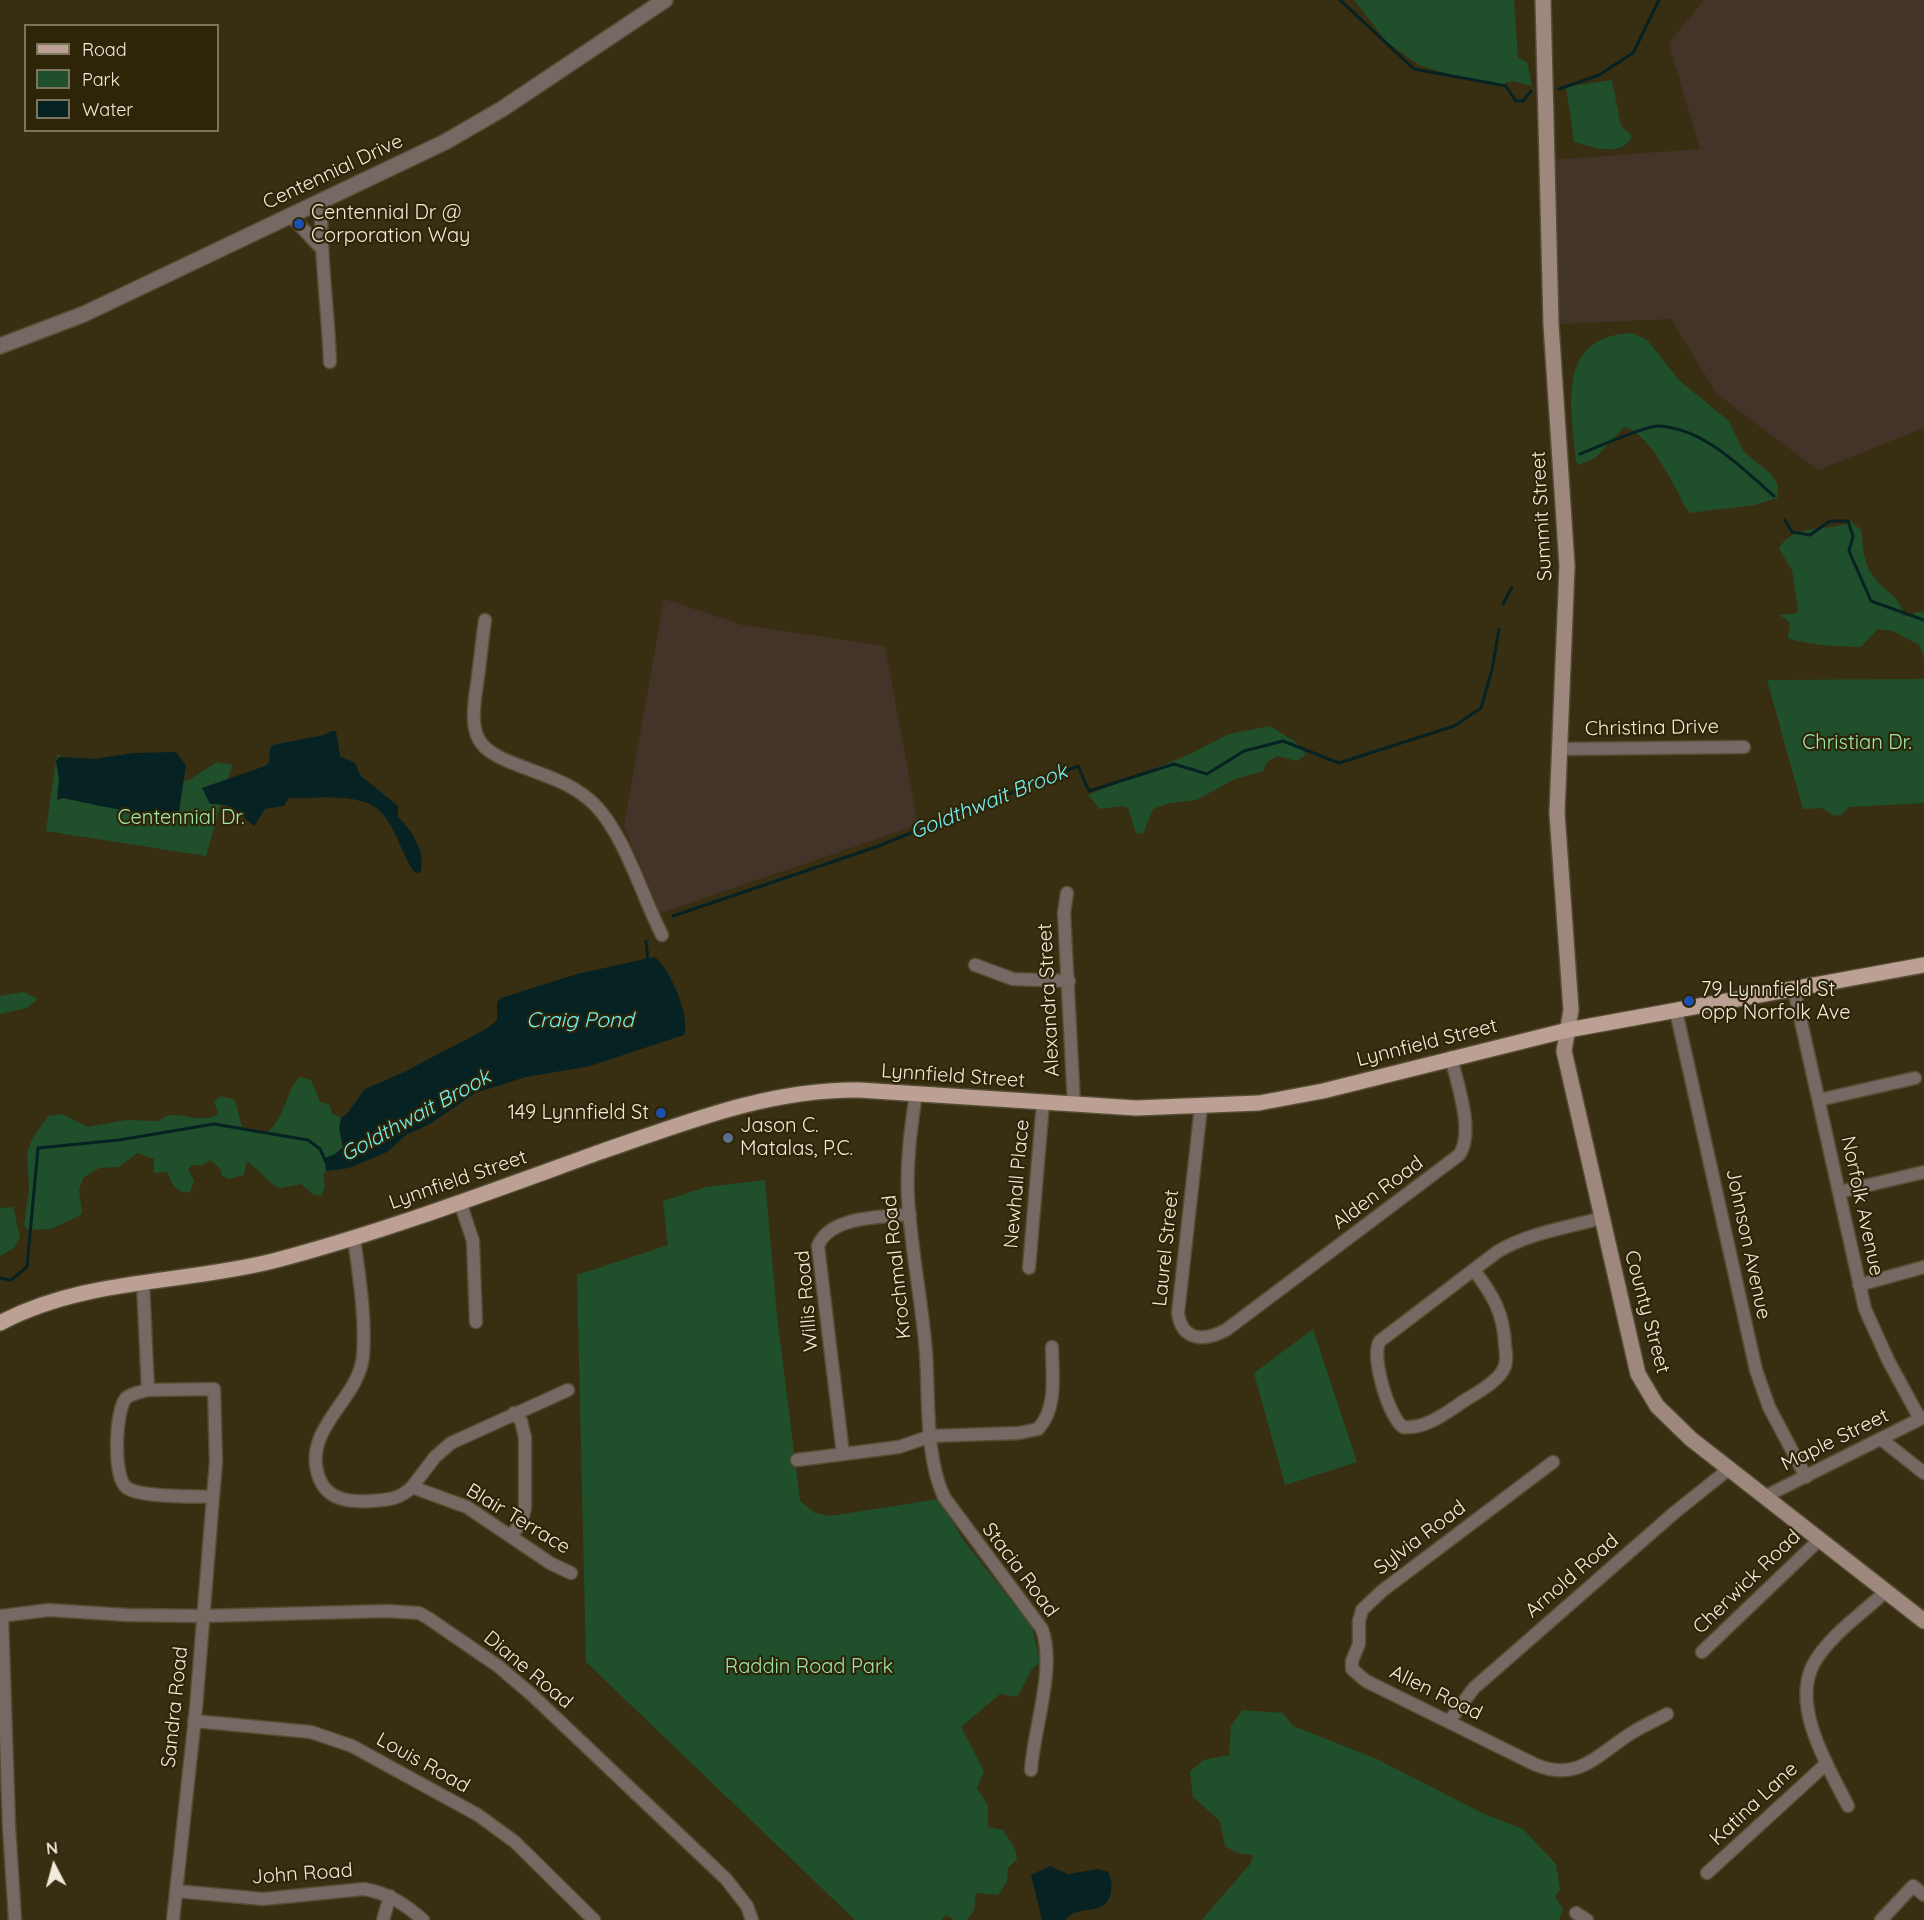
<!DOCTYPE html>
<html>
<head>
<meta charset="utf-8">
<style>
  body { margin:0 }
  #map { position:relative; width:1924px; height:1920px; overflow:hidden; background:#382f13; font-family:Quicksand,sans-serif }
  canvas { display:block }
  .legend { position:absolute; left:24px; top:24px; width:195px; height:108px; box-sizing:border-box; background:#2e2509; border:2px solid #7c745d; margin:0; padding:8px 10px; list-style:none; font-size:18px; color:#f0ebda }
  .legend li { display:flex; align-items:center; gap:12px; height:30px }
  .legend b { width:30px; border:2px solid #7c745d }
  .north { position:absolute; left:24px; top:1836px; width:60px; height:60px; -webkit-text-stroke:4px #2e2509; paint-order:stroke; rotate:354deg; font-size:16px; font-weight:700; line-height:24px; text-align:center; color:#f0ebda }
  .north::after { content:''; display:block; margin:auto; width:21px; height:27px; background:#f0ebda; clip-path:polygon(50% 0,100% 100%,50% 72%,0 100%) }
</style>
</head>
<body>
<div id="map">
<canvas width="1924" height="1920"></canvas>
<ul class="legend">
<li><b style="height:8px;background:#bca094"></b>Road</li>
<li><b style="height:16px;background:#204f2b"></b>Park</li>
<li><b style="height:16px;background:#072223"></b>Water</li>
</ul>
<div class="north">N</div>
</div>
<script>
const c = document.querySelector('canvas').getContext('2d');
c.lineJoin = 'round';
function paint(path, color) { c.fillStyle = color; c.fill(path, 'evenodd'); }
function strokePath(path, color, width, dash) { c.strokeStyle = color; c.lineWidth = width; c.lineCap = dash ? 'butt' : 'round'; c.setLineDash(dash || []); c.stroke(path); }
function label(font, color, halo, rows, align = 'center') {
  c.font = font + ' Quicksand,sans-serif'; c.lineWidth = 4.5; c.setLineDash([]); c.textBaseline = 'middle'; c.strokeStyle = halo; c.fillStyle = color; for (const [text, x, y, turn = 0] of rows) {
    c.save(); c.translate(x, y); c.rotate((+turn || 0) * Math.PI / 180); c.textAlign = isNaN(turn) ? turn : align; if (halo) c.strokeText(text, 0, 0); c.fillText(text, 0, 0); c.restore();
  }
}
paint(new Path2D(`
  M1704 0H1924V428L1818 470 1717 394 1671 319 1559 324 1552 160 1700 149 1669 43Z
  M664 599 742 625 885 646 918 825 660 913 624 826Z`), '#443328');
paint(new Path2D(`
  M1354 0H1514L1518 58 1527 62 1532 86 1512 81 1498 86 1471 81 1419 65 1387 42Z
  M1612 80 1621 126 1632 136C1623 158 1592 147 1574 142L1566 87Z
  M1633 333 1647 340 1680 381 1729 421 1743 451 1771 474 1778 485 1777 498 1754 505 1689 513C1675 489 1652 434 1624 427L1595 458 1579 465 1576 461C1571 406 1555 336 1633 333Z
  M1851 522 1861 530C1863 546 1863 562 1873 576 1882 590 1903 598 1903 616L1924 611V658L1919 645 1893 631 1878 629 1861 647C1836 646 1811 646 1788 638L1790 622 1779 615 1797 613 1798 608 1792 570 1779 549C1793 522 1826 533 1851 522Z
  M1924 679V803L1849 807 1841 815 1834 816 1823 808 1803 809 1767 680Z
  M1270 726 1297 743 1306 755 1297 761 1277 756 1267 762 1263 771 1235 779 1196 800 1170 803 1153 809 1143 834 1136 833 1128 808 1123 806 1100 809 1088 795 1188 755 1229 734Z
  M57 754 77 765 172 785 189 780 217 762 232 765 206 856 46 831Z
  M24 992 38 999 27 1008 0 1014V996Z
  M300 1077 311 1080 320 1102 329 1104 332 1113 341 1118 339 1128 343 1147 335 1155 325 1158 326 1171 323 1174 325 1187 321 1196 314 1195 301 1184 280 1188 272 1184 249 1162 246 1163 244 1175 229 1179 222 1176 220 1168 210 1160 203 1165H192L188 1169 194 1181 190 1192C177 1195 171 1183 167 1172L154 1173V1159L137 1153 119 1167 99 1168 83 1178 79 1190 82 1213 79 1216 51 1229 28 1230 24 1226 29 1190 27 1153 32 1139 48 1116 62 1114 88 1127 126 1120 159 1121C175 1105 200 1127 218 1114L214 1101 221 1096 235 1100 242 1127 267 1132C285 1120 288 1084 300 1077Z
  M765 1180 777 1316 800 1501 815 1513 830 1516 939 1499 964 1541 1032 1627 1040 1662 1032 1669 1017 1697 1000 1694 961 1727 984 1771 977 1788 988 1806V1827L1003 1830 1015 1849 1017 1859 1008 1868 1007 1881 998 1895 976 1893 974 1910 967 1920H954L946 1915 941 1920H855L586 1662 577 1275 668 1245 663 1201 706 1187Z
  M13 1207 20 1237 14 1248 0 1256V1208Z
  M1313 1329 1357 1462 1285 1485 1254 1373Z
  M1242 1710 1283 1713 1293 1726 1377 1759 1484 1814 1523 1829 1556 1864 1560 1889 1555 1897 1563 1909 1559 1920H1202L1250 1864 1253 1855 1237 1853 1225 1846 1220 1821 1193 1797 1190 1771 1204 1760 1229 1755 1231 1726Z`), '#204f2b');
paint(new Path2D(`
  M331 731H336L340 756 355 763 360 775 398 806V817C412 830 427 853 420 873L414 872C403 855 397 834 386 818 366 789 318 800 289 798L284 806 265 809 254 826C236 811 236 804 210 804L202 788 265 766 269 763 270 748 273 745 324 735Z
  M176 752 186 765 179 812C167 822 82 802 63 798L57 800 59 779 56 761 59 757 95 759 133 753Z
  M654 957C669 964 692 1021 684 1035L590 1066 526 1077 475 1093 430 1124 406 1135 387 1152 349 1168 326 1171 325 1158 335 1154 343 1147 339 1128 341 1118 346 1115 365 1089 402 1073 488 1028 497 1020V1002L501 998 577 974Z
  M1050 1866 1068 1874 1098 1869 1108 1872C1112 1879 1112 1884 1111 1891 1108 1918 1078 1903 1065 1920H1042L1031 1875Z`), '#072223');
strokePath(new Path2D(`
  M1340 0 1414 69 1506 86 1516 101H1523L1531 91
  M1559 89 1599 75 1633 53 1659 0
  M1580 454C1596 448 1644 426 1658 426 1704 428 1742 468 1774 496
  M1785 520 1792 532 1810 535 1830 521H1848L1853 536 1849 551 1871 601 1924 620
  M1503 604 1512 587
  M673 916 876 847 1078 766 1089 791 1174 764 1207 774 1244 751 1283 741 1339 763 1454 726 1481 708 1492 670 1499 629
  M646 941 648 960
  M0 1278 11 1280 27 1267 38 1148 119 1140 214 1124 308 1140 320 1149 326 1162H329`), '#072223', 3);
const minor = new Path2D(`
  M321 201C320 256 328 308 330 362
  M290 215 320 247
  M485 620C482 641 480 663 477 684 467 746 479 751 536 772 558 780 578 788 595 805 625 836 642 896 662 935
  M1560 749 1744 747
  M1067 893 1064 913 1074 1105
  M975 965 1013 979 1069 981
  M1794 990 1865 1309 1888 1360 1920 1419
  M1676 1011 1756 1370 1769 1407 1806 1477
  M916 1093C911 1128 906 1163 908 1198 911 1250 922 1301 926 1353 929 1398 925 1456 944 1497L1042 1629C1056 1668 1034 1727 1031 1770
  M1819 1100 1915 1078
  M1201 1107 1178 1313C1182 1342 1205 1341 1226 1330L1459 1155C1475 1133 1457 1083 1451 1057
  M1839 1192 1924 1172
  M460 1202 473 1241 476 1322
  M354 1238C359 1276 366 1317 363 1356 359 1401 299 1430 320 1480 329 1501 352 1502 371 1501 388 1500 400 1499 412 1487L467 1507 550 1563 571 1573
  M1029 1268 1043 1103
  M1474 1270C1492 1294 1504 1313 1505 1345 1506 1354 1508 1363 1502 1372 1492 1386 1472 1395 1458 1405 1441 1416 1424 1429 1403 1427 1389 1418 1370 1355 1380 1341L1497 1252C1528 1233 1566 1228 1601 1218
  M143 1283 148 1390 214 1389 216 1462 213 1497C195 1496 138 1498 126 1487 113 1476 115 1411 126 1398 132 1393 141 1392 148 1390
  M1859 1285 1924 1267
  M1881 1439 1924 1473
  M843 1454 818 1246C830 1215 882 1218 910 1214
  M797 1460 899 1447 931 1436 1019 1433 1038 1429C1058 1408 1052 1374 1052 1347
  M1553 1462 1382 1591 1362 1610 1359 1621V1644L1352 1661V1669L1366 1681 1534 1764C1577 1783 1597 1755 1630 1734 1642 1726 1655 1721 1667 1714
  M412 1487 435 1457 451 1443 568 1390
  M1764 1497 1924 1417
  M510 1536 521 1524 525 1508V1437L521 1421 514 1413
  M0 1616 49 1610 127 1615 203 1616 387 1611 419 1613 428 1618 498 1666 532 1695 726 1879 747 1906 752 1920
  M2 1616 9 1826 15 1920
  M1702 1652 1819 1540
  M1450 1720 1474 1688 1674 1513 1729 1469
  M194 1721 311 1732 352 1746 478 1815 515 1842 594 1920
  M1848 1806C1829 1768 1790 1706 1814 1663 1830 1635 1863 1613 1886 1591
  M1707 1873 1826 1764
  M176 1891 263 1899 364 1889C388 1893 405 1904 423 1920
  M1576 1913 1587 1920
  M173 1920 196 1708 213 1497
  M383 1920 390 1896
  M1881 1920 1913 1886 1924 1895`);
const tertiary = new Path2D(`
  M0 346 84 314 445 142 502 109 665 0`);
const secondary = new Path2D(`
  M1543 0 1551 324 1567 566 1557 813 1571 1010 1564 1051 1638 1374 1657 1406 1691 1439 1924 1621`);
const primary = new Path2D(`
  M0 1323C85 1278 182 1284 273 1261 384 1232 492 1191 600 1152 685 1123 768 1089 859 1090L1136 1108 1259 1103 1323 1091 1568 1030 1924 965`);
strokePath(minor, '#554d33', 15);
strokePath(tertiary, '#554d33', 18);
strokePath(secondary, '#554d33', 18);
strokePath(primary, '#554d33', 18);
strokePath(minor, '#766862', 12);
strokePath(tertiary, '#766862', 15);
strokePath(secondary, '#9e887e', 15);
strokePath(primary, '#bca094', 15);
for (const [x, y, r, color] of [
  [299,224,6,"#1a4fb4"],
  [1689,1001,6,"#1a4fb4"],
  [661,1113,6,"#1a4fb4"],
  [728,1138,6,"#5c6f8a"]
]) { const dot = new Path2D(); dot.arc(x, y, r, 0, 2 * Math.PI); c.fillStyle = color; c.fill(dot); strokePath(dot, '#2e2509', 2); }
label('20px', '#f0ebda', '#2e2509', [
  ["Centennial Drive",333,172,-25],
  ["Summit Street",1542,516,-93],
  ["Christina Drive",1652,728,-1],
  ["Alexandra Street",1049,1000,-93],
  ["Lynnfield Street",1427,1043,-14],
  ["Lynnfield Street",953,1076,4],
  ["Lynnfield Street",458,1180,-19],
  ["Newhall Place",1017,1184,-85],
  ["Alden Road",1378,1193,-37],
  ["Norfolk Avenue",1862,1206,78],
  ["Johnson Avenue",1748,1244,78],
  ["Laurel Street",1166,1248,-84],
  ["Krochmal Road",897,1267,-96],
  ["Willis Road",807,1301,-95],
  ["County Street",1647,1312,75],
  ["Maple Street",1835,1440,-26],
  ["Blair Terrace",518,1519,31],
  ["Sylvia Road",1420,1538,-37],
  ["Stacia Road",1020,1570,53],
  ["Arnold Road",1572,1576,-41],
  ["Cherwick Road",1747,1582,-44],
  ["Diane Road",528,1670,40],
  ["Allen Road",1436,1693,26],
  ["Sandra Road",175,1707,-84],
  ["Louis Road",423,1763,29],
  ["Katina Lane",1754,1804,-43],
  ["John Road",302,1874,-4]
]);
label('20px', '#f0ebda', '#2e2509', [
  ["Centennial Dr @",311,213],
  ["Corporation Way",311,236],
  ["79 Lynnfield St",1701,990],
  ["opp Norfolk Ave",1701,1013],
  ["149 Lynnfield St",649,1113,"right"],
  ["Jason C.",740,1126],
  ["Matalas, P.C.",740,1149]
], 'left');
label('20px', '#9ce6a9', '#2e2509', [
  ["Christian Dr.",1857,743],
  ["Centennial Dr.",181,818],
  ["Raddin Road Park",809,1667]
]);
label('italic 21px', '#74f1f2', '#2e2509', [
  ["Goldthwait Brook",989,802,-22],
  ["Craig Pond",580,1021],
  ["Goldthwait Brook",416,1116,-29]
]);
</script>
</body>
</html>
